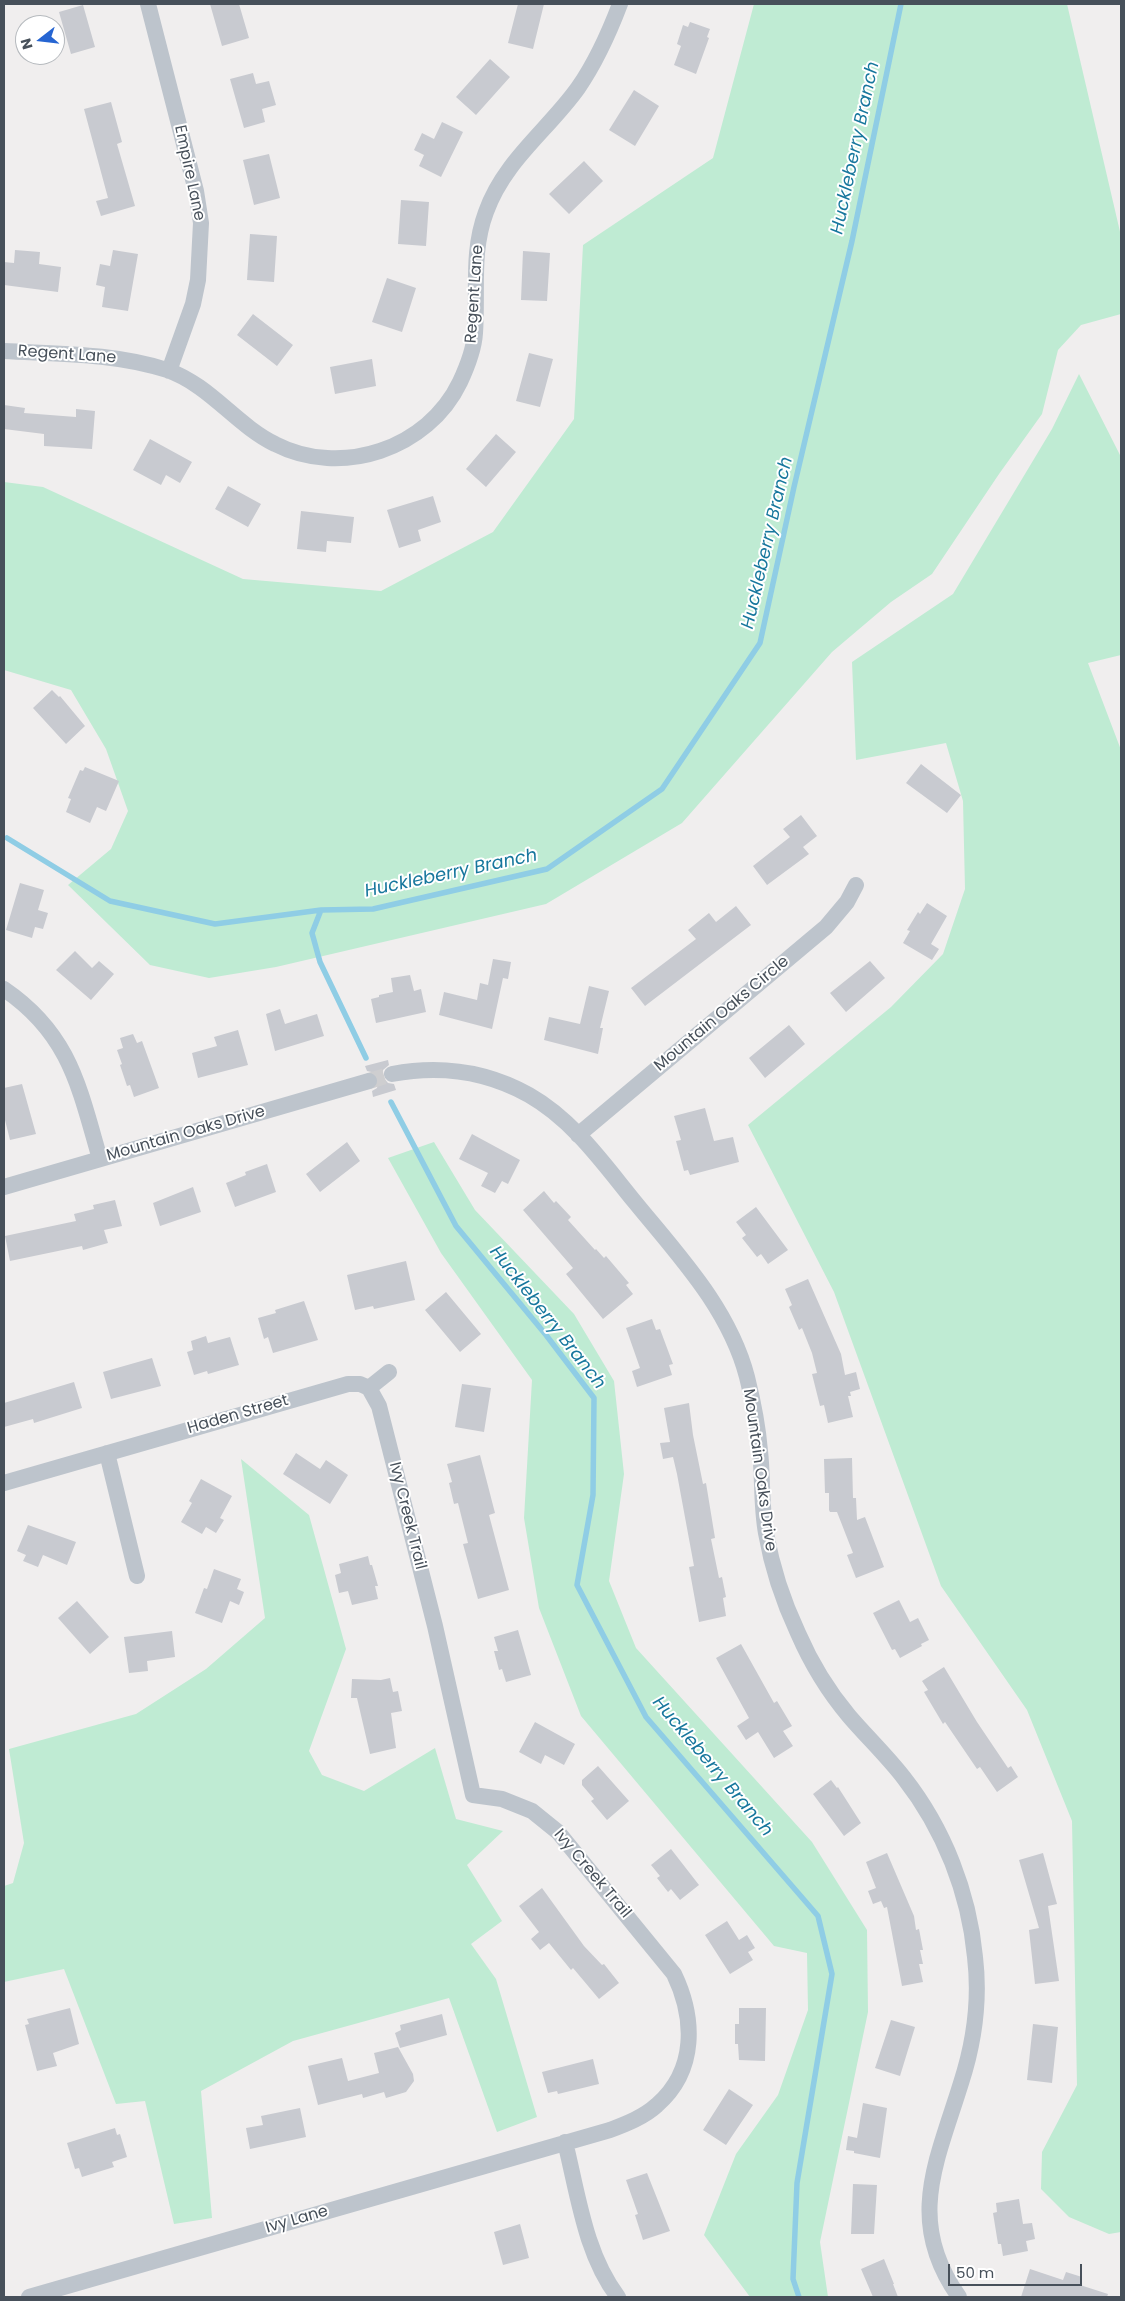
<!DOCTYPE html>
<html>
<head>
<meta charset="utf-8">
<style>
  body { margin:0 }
  #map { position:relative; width:1125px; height:2301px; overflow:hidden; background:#f0eeee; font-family:Poppins,sans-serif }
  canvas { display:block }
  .frame { position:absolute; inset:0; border:5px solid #47505a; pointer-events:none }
  .north { position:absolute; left:15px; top:15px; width:50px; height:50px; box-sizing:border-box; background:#fff; border:1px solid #b5b9bd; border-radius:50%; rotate:254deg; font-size:14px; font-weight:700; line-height:20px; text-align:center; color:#47505a }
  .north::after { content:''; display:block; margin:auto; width:18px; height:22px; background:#2665d2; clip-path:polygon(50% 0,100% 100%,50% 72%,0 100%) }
  .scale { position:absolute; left:948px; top:2264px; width:134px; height:22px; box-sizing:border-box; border:2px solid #47505a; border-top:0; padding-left:6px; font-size:15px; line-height:18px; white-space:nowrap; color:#47505a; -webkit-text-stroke:4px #fff; paint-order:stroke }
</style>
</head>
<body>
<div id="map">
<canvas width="1125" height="2301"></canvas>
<div class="frame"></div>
<div class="north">N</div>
<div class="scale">50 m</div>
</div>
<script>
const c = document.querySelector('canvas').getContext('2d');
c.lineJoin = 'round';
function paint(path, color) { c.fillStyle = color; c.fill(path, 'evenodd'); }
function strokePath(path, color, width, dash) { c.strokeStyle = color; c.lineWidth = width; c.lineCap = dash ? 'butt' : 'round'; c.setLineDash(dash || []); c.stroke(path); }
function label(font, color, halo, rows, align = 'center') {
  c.font = font + ' Poppins,sans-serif'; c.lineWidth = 4; c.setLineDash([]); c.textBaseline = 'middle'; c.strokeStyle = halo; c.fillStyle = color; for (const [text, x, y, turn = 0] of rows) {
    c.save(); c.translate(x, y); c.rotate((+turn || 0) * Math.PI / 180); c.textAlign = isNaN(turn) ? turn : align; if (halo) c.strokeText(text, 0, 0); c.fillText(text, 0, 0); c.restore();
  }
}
paint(new Path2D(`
  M754 4H1067L1121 236V314L1081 325 1058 350 1042 414 999 474 932 574 891 602 832 652 682 823 546 904 276 967 209 978 150 965 68 885 111 849 128 811 106 749 71 690 4 670V482L43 487 243 579 381 591 493 532 574 419 583 245 713 158Z
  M1079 374 1121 457V655L1088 663 1121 750V2232L1109 2234 1069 2217 1041 2189 1042 2152 1077 2085 1072 1821 1027 1710 941 1586 834 1292 748 1125 891 1007 943 954 965 889 963 801 946 743 856 760 852 662 953 594 1052 429Z
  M434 1142 475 1210 574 1314 614 1381 624 1474 609 1581 636 1648 812 1842 867 1930 868 2012 820 2242 828 2297H750L704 2235 736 2154 778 2095 808 2010 807 1953 774 1946 581 1716 539 1608 524 1518 532 1380 441 1253 388 1158Z
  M241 1459 309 1515 346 1649 309 1751 322 1775 364 1791 435 1748 456 1819 503 1831 467 1865 502 1921 471 1944 496 1979 537 2117 497 2132 449 1998 293 2041 201 2091 212 2218 174 2224 145 2101 116 2104 64 1969 4 1982V1886L13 1883 24 1843 9 1749 136 1714 206 1669 265 1618Z`), '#bfebd3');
strokePath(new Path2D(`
  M7 838 110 901 215 924 321 910 373 909 547 869 662 789 760 643 794 487 852 241 901 4
  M321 910 312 933 320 962 366 1058
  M391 1102 456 1226 546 1335 594 1398 593 1495 577 1585 646 1717 818 1916 832 1974 797 2183 793 2279 799 2297`), '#8fcde5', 5.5);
paint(new Path2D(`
  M210 4H239L249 38 222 46Z
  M518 4H544L533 49 508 43Z
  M83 5 95 47 71 54 59 12Z
  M690 22 710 29 707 37 709 38 696 74 674 65 681 46 677 44 683 25 688 27Z
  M490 59 510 77 476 115 456 97Z
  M253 73 256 84 269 81 276 105 262 109 265 122 244 128 230 79Z
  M634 90 659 106 635 146 609 130Z
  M111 102 122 142 117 144 135 206 101 216 96 201 108 198 84 109Z
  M442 122 463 132 441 177 419 166 424 155 414 150 422 133 434 139Z
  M269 154 280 198 254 205 243 160Z
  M584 161 603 181 569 214 549 194Z
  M401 200 429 202 426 246 398 244Z
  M250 234 277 236 274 282 247 280Z
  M15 250 40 252 39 264 61 267 58 292 4 285V262L14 263Z
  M113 250 138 254 128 311 102 307 105 287 96 285 100 264 110 266Z
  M523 251 550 253 547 301 521 300Z
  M387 278 416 288 402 332 372 322Z
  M253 314 293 345 277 366 237 335Z
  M529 353 553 359 540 407 516 401Z
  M372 359 376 386 335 394 330 367Z
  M4 405 25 408 24 413 76 417V409L95 411 92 449 44 446V434L4 429Z
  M496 434 516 452 486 487 466 469Z
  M150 439 192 462 180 483 166 475 161 485 133 470Z
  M228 486 261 504 248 527 215 509Z
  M433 496 441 522 418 530 421 541 399 548 387 510Z
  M301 511 354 517 351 543 327 541 326 552 297 549Z
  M52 690 59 697 60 696 85 726 66 744 33 708Z
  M921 764 961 795 947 813 906 783Z
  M85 767 119 781 106 811 97 807 90 823 66 812 71 799 68 798 80 770 83 771Z
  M801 815 817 836 803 847 809 854 767 885 753 866 790 837 783 829Z
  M20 883 44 890 38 910 48 913 43 929 35 927 32 938 6 930Z
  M927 903 947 916 931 944 939 949 932 960 903 943 910 931 907 930 918 912 920 914Z
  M736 906 751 925 645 1006 631 988 696 939 688 930 709 913 716 922Z
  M75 951 92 968 99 961 114 974 91 1000 56 970Z
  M493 959 511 962 508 979 503 978 492 1029 439 1015 444 992 477 1000 480 983 488 985Z
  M870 961 885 978 846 1012 830 993Z
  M410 975 414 991 421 989 426 1012 376 1023 371 999 379 997V995L393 992 391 978Z
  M589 986 609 991 600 1028H603L598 1054 544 1040 549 1017 580 1024Z
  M280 1009 285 1024 317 1014 324 1036 275 1051 266 1014Z
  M789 1025 805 1044 765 1078 749 1058Z
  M238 1030 248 1065 198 1078 192 1053 217 1046 214 1037Z
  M133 1034 137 1043 142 1041 159 1088 134 1097 130 1085 127 1086 120 1065 122 1064 117 1050 123 1048 120 1038Z
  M388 1060 389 1065 383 1070 382 1076 388 1083 394 1084 396 1090 373 1097 372 1091 377 1088 379 1079 376 1073 367 1071 365 1066Z
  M22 1084 36 1134 10 1140 4 1116V1088Z
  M705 1108 714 1141 733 1137 739 1162 690 1175 688 1170 684 1171 676 1141 681 1140 674 1116Z
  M472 1134 520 1160 508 1184 502 1181 495 1193 481 1186 488 1173 459 1159Z
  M347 1142 360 1161 320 1192 306 1174Z
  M267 1164 276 1192 235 1207 226 1183 246 1175 245 1172Z
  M193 1187 201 1212 160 1226 153 1203Z
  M544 1191 554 1203 556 1201 571 1217 568 1220 595 1250 596 1249 604 1258 606 1256 629 1283 626 1285 633 1294 603 1319 566 1274 573 1268 523 1210Z
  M115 1200 122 1226 104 1230 108 1243 83 1250 82 1246 10 1261 5 1236 76 1221 74 1214 94 1209 93 1205Z
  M756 1207 788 1250 768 1264 761 1254 757 1257 742 1238 746 1235 736 1222Z
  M406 1261 415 1300 374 1309 373 1306 355 1310 347 1275Z
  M808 1279 841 1354 845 1375 856 1372 860 1389 850 1392 851 1396H848L853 1417 828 1423 824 1405 820 1406 812 1374 817 1373 812 1353 802 1328 799 1330 789 1307 792 1305 785 1289Z
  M446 1292 481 1334 460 1352 425 1310Z
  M304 1301 318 1340 273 1353 268 1337 264 1339 258 1318 276 1313 275 1310Z
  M652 1319 656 1330 660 1329 673 1364 669 1365 672 1375 637 1387 632 1371 640 1368 626 1328Z
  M206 1336 208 1343 230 1337 239 1365 208 1374 207 1371 194 1375 187 1352 193 1350 191 1341Z
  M152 1358 161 1386 111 1399 103 1372Z
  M74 1382 82 1408 34 1423 33 1419 4 1427V1403Z
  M462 1384 491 1388 484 1432 455 1427Z
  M689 1403 693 1435 703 1484 706 1483 715 1538 711 1539 719 1578 722 1577 726 1597 723 1598 726 1616 699 1622 689 1567 694 1566 677 1474 673 1457 663 1459 660 1443 670 1442 664 1408Z
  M296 1453 320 1469 326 1460 348 1475 330 1504 283 1474Z
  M480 1455 495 1513 489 1515 509 1590 478 1599 463 1544 468 1543 458 1503 454 1504 449 1483 452 1482 447 1464Z
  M852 1458 853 1498H856L857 1520 865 1517 884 1567 856 1578 847 1555 853 1553 837 1512H830L829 1510V1493H825L824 1459Z
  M201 1479 232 1496 220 1518 224 1520 216 1533 206 1527 202 1534 181 1522 192 1503 189 1501Z
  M28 1525 76 1542 67 1565 43 1555 38 1567 23 1561 26 1555 17 1551Z
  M368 1556 370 1565H372L378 1586H375L378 1599 352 1605 348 1591 339 1593 335 1575 341 1573 339 1564Z
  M214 1569 241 1579 237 1589 244 1592 239 1605 230 1601 222 1623 195 1613 204 1588 207 1589Z
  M899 1600 910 1622 918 1618 929 1640 921 1644 922 1646 900 1658 895 1649 892 1650 873 1613Z
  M77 1601 109 1637 90 1654 58 1618Z
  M518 1630 531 1675 506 1682 502 1669 499 1670 494 1651H498L494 1637Z
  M172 1631 175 1657 147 1661 148 1671 129 1673 124 1637Z
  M741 1644 774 1703 777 1701 792 1726 783 1731 793 1746 774 1758 758 1732 746 1740 737 1726 749 1718 716 1658Z
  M944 1667 977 1722 1008 1768 1011 1766 1018 1777 997 1792 980 1767 977 1769 945 1722 943 1724 924 1692 928 1690 922 1681Z
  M390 1678 393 1692 398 1691 402 1711 391 1713 396 1748 370 1754 357 1698H351L352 1679 381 1680Z
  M535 1722 575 1744 564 1765 545 1755 541 1764 519 1752Z
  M598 1766 629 1801 607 1820 591 1801 594 1799 582 1785V1780Z
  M831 1780 837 1788 838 1787 861 1823 844 1836 813 1794Z
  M671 1849 699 1885 680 1900 671 1889 668 1892 657 1878 660 1876 651 1865Z
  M887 1853 914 1916 916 1930 919 1929 923 1950H920L923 1964H919L923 1982 902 1986 887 1907 884 1908 881 1901 873 1904 868 1891 876 1888 866 1862Z
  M1043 1853 1057 1904 1048 1906 1059 1981 1035 1984 1029 1930 1039 1928 1019 1860Z
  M542 1888 584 1946 602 1965 604 1964 619 1983 599 1999 573 1968 571 1970 549 1943 540 1950 531 1939 539 1932 519 1906Z
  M727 1921 739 1940 747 1935 755 1948 748 1952 753 1960 730 1974 705 1935Z
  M70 2008 79 2044 53 2053 57 2066 37 2071 25 2025 29 2024 27 2019Z
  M739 2008H766L765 2061 739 2060 738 2044H735V2024H739Z
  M442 2014 447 2035 400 2048 395 2033 401 2030 400 2025Z
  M891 2020 915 2027 900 2076 875 2068Z
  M1033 2024 1058 2027 1052 2083 1027 2080Z
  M398 2047 413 2074 414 2081 406 2092 386 2098 384 2092 363 2098 362 2094 318 2105 308 2066 342 2058 348 2081 379 2073 374 2053Z
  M593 2059 599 2084 558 2094 557 2091 548 2093 542 2072Z
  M729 2089 753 2105 726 2145 703 2130Z
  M863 2103 887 2108 880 2158 854 2153V2151L846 2150 848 2136 857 2138Z
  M300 2108 306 2137 250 2149 246 2128 263 2125 261 2116Z
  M115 2128 117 2135 120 2134 127 2157 112 2162 114 2167 82 2177 79 2168 75 2169 67 2143Z
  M647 2173 670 2231 643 2240 635 2215 638 2214 626 2180Z
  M853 2184 877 2185 874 2234H851Z
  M1019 2199 1023 2224 1032 2223 1035 2239 1026 2241 1028 2251 1003 2256 1001 2244H998L993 2213 997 2212 996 2203Z
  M520 2224 529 2258 503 2265 494 2232Z
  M884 2259 894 2284H893L898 2297H873L861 2269Z
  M1030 2269 1063 2280 1066 2272 1082 2277 1080 2285 1108 2294 1107 2297H1021Z`), '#c8cad0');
strokePath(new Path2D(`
  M369 1081 392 1074`), '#ceced0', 16, [16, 8]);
strokePath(new Path2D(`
  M148 4 196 191 201 223 198 280 193 304 169 371
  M4 351C58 354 115 353 167 370 210 385 236 425 275 444 341 478 428 449 460 382 467 367 474 350 475 333 478 291 471 252 486 212 504 161 548 130 578 88 596 62 609 33 620 4
  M4 989C70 1034 79 1087 100 1159
  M392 1074C440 1065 486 1071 529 1095 573 1120 603 1163 634 1201 678 1255 729 1308 747 1377 753 1401 758 1426 760 1451 763 1478 761 1506 766 1533 772 1568 783 1601 798 1633 811 1663 828 1691 849 1716 867 1737 887 1756 904 1778 944 1829 969 1893 975 1957 980 1999 974 2043 961 2083 937 2161 905 2221 959 2297
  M578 1135 826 927 847 902 856 885
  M4 1187 369 1081
  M369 1388 389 1372
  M107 1453 137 1576
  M4 1483 348 1384H360L369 1388
  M565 2142C578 2194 585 2254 618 2297
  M29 2297 610 2130C626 2124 644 2117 657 2105 697 2070 695 2018 674 1974L558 1832 532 1811 502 1799 473 1795 435 1626 379 1406 369 1388`), '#bdc4cc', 16);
label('16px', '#47505a', '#fff', [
  ["Empire Lane",189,173,78],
  ["Regent Lane",475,294,-86],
  ["Regent Lane",67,355,4],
  ["Mountain Oaks Circle",722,1014,-40],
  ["Mountain Oaks Drive",186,1134,-16],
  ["Haden Street",238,1415,-16],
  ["Mountain Oaks Drive",759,1470,82],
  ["Ivy Creek Trail",407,1516,76],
  ["Ivy Creek Trail",592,1874,50],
  ["Ivy Lane",297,2220,-16]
]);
label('italic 18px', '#17779d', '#fff', [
  ["Huckleberry Branch",856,148,-78],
  ["Huckleberry Branch",768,543,-77],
  ["Huckleberry Branch",451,874,-12],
  ["Huckleberry Branch",547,1318,52],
  ["Huckleberry Branch",712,1767,50]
]);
</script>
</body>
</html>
